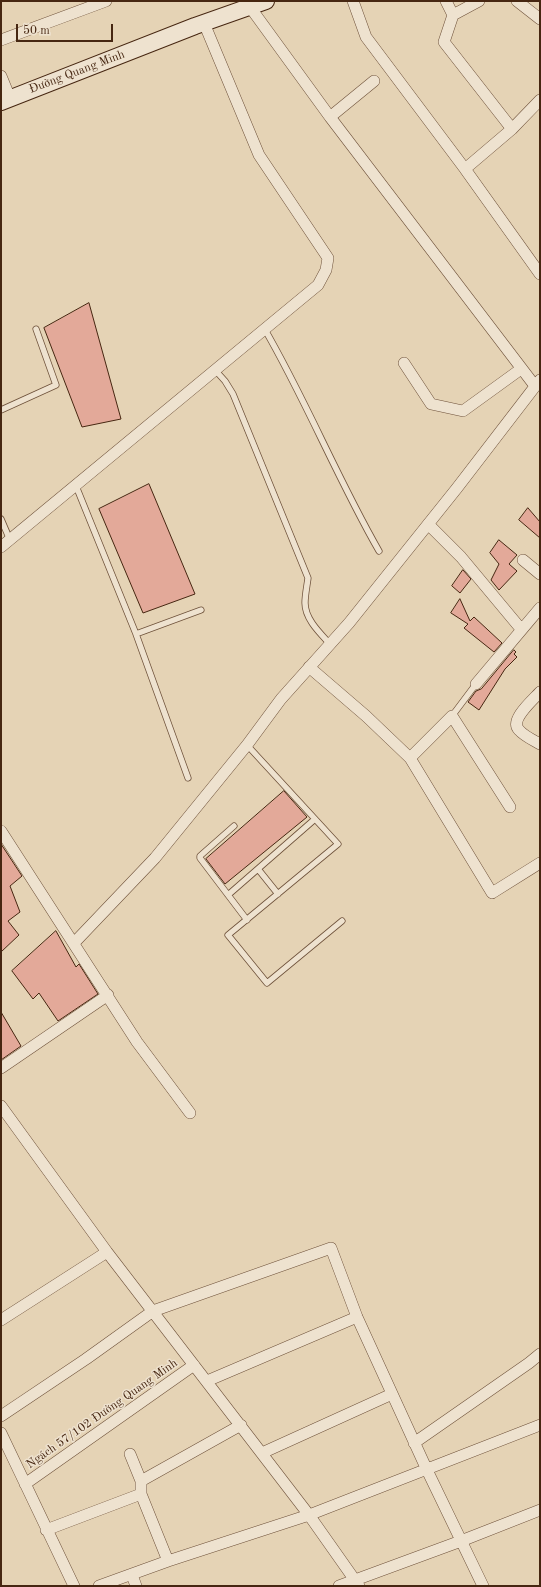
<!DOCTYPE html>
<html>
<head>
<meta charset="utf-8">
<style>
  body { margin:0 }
  #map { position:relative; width:541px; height:1587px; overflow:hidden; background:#e5d3b5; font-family:"Old Standard TT",serif }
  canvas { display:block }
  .frame { position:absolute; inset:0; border:2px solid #462611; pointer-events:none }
  .scale { position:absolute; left:16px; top:24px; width:97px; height:18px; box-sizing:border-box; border:2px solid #462611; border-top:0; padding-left:5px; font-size:12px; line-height:14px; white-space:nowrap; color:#462611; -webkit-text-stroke:3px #eee2cf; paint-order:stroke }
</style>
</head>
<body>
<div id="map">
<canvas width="541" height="1587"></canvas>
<div class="frame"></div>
<div class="scale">50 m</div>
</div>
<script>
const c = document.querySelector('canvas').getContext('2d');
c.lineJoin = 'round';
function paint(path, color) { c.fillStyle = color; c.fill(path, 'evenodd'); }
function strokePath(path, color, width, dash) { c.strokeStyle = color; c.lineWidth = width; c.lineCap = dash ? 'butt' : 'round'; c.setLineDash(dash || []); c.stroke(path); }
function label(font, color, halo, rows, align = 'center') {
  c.font = font + ' "Old Standard TT",serif'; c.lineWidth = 3; c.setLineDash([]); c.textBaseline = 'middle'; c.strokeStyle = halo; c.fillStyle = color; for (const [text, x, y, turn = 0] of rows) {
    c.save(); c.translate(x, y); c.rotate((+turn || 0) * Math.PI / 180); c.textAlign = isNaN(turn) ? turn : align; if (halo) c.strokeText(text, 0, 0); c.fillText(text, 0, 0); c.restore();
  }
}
const building = new Path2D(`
  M89 303 121 419 82 427 44 328Z
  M149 484 195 594 143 613 99 509Z
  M528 508 540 522V538L519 520Z
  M499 540 517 555 509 564 517 571 499 590 491 580 499 564 490 553Z
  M463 570 471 579 460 593 452 586Z
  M460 599 470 621 474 617 502 643 494 652 464 628 468 624 451 613Z
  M514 650 516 652 514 654 517 657 505 669 479 710 468 702 476 691 481 689Z
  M284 791 307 817 225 884 206 859Z
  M1 844 22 876 10 886 20 912 8 921 19 935 1 952Z
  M56 931 76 967 79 964 98 994 58 1021 39 993 33 999 12 971Z
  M1 1012 21 1046 1 1060Z`);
paint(building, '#e3a999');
strokePath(building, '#462611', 1);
const lane = new Path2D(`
  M264 328C306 400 337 478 379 551
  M215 370 225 381 233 394 308 578C307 586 305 595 305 603 305 619 320 633 330 644
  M1 410 56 385 36 329
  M76 486 136 634 188 778
  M1 519 10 540
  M136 634 201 610
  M452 716 476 684
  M247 745 338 844 228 935 267 983 342 921
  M234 826 200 856V858L247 920
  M258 869 278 894
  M228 895 315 819`);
const street = new Path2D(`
  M353 1 366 37 465 169 540 274
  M446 1 453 15
  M479 1 453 15 444 42 512 129
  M517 1 540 19
  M250 7 330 117 535 386
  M1 40 106 1
  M1 76 10 98
  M330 117 374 81
  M465 169 512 129 540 100
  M404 363 431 404 463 411 521 369
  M428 524 461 557 521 629
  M1 547 318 285 326 270 328 258 259 155 204 23
  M523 560 540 574
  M309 667 366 716 410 758 492 893 540 863
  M476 684 540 608
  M540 692C533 700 509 720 519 730 524 736 533 740 540 744
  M410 758 452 716 510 807
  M1 831 137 1042 190 1113
  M74 943 155 858 247 745 281 699 349 623 457 488 540 380
  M1 1068 108 995
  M1 1106 107 1252 309 1515 168 1561 99 1586
  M1 1320 107 1252
  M207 1381 357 1317
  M1 1416 86 1359 153 1311 331 1248 357 1317 427 1470 483 1586
  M1 1433 74 1586
  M414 1443 529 1363 540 1354
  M262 1453 392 1394
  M130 1454 141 1481V1494L168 1561
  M141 1481 241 1425
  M25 1484 194 1365
  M46 1530 141 1494
  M132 1575 136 1586
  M339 1586 461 1541 540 1510
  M359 1586 309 1515 540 1425`);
const secondary = new Path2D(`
  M1 102 195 26 266 1`);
strokePath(lane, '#6e513a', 7);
strokePath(street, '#6e513a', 12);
strokePath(secondary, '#462611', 18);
strokePath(lane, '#eee2cf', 5.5);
strokePath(street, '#eee2cf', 11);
strokePath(secondary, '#eee2cf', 16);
label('12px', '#462611', '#eee2cf', [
  ["Đường Quang Minh",77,72,-21],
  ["Ngách 57/102 Đường Quang Minh",102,1414,-35]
]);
</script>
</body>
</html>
